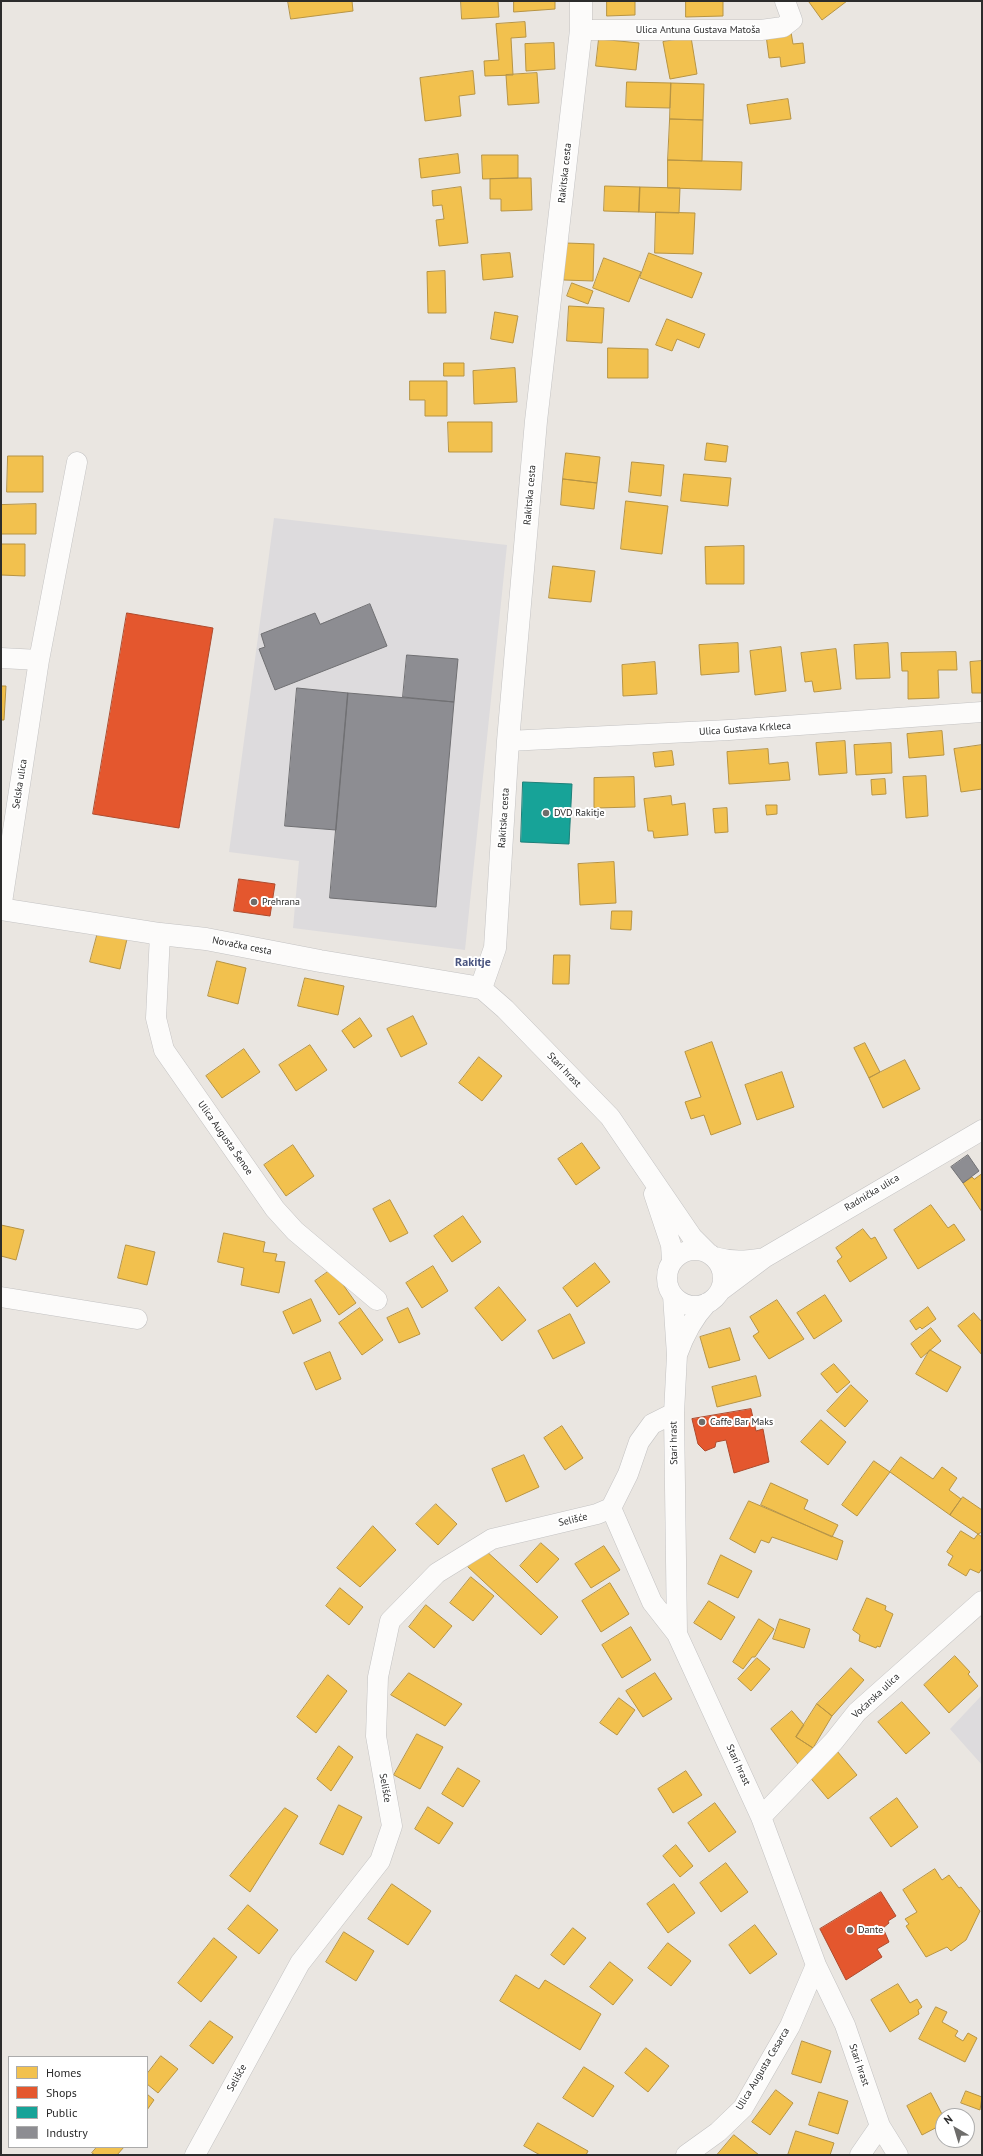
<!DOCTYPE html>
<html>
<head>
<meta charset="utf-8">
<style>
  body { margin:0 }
  #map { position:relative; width:983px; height:2156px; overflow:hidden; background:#eae6e1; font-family:"PT Sans",sans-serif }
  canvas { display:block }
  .frame { position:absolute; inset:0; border:2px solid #2c2c2c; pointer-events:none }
  .legend { position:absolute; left:8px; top:2056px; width:140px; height:92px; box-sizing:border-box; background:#fff; border:1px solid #ababab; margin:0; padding:5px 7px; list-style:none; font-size:12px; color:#2c2c2c }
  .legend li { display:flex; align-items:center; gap:8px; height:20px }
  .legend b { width:20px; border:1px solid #ababab }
  .north { position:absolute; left:935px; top:2108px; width:40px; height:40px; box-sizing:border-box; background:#fff; border:1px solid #ababab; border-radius:50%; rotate:322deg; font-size:11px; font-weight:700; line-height:16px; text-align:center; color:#2c2c2c }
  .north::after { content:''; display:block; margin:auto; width:14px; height:18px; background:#6e6d6b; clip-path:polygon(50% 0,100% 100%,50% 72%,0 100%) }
</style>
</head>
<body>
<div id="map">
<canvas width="983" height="2156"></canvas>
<div class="frame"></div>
<ul class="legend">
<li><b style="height:11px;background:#f2c14e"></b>Homes</li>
<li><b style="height:11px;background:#e4572e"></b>Shops</li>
<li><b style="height:11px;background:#17a398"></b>Public</li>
<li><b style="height:11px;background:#8d8d92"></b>Industry</li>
</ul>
<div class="north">N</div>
</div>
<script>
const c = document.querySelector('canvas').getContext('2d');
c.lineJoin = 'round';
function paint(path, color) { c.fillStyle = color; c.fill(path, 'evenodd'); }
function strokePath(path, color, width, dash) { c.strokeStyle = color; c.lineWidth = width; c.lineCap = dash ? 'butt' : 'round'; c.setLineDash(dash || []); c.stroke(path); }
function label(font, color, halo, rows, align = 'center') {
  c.font = font + ' "PT Sans",sans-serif'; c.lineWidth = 4; c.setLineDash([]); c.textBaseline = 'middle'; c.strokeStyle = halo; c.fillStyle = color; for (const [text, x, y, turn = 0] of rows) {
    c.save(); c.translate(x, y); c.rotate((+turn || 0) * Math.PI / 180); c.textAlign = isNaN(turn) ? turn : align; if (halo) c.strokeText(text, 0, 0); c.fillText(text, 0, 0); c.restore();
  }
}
paint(new Path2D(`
  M274 518 507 545 465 950 293 928 299 861 229 852Z
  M982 1695V1765L950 1729Z`), '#dddbdd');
const homes = new Path2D(`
  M288 1H352L353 11 291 19Z
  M461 1H498L499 17 462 19Z
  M514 1H555V9L514 12Z
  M607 1H635V15L607 16Z
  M686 1H723V16L686 17Z
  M810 1H847L822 20 809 2Z
  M525 22 526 37 511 38 513 75 485 76 484 61 499 60 496 24Z
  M791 32 793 44 803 43 805 63 781 67 780 57 769 58 766 35Z
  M691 37 697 74 670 79 663 42Z
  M599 39 639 43 636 70 596 66Z
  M554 43 555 69 526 71 525 44Z
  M473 71 475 94 459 96 461 116 425 121 420 78Z
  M537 73 539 103 508 105 506 75Z
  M627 82 671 83 670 108 626 107Z
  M671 83 704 84 703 120 670 119Z
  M788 99 791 119 750 124 747 105Z
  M670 119 703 120 702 161 668 160Z
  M458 154 460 173 421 178 419 159Z
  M482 155H518V178L483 179Z
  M668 160 742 162 741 190 668 188Z
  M518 178H531L532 210 501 211V199H490V179Z
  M605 186 640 187 639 212 604 211Z
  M461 187 468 243 439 246 436 220 444 219 442 205 433 206 432 191Z
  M640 187 680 188 679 213 639 212Z
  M656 212 695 213 693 254 655 253Z
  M566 243 594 244 593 281 564 280Z
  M510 253 513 277 483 280 481 255Z
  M649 253 702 273 692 298 640 278Z
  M604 258 641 272 629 302 593 288Z
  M445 271 446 313H428L427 272Z
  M572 283 593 291 588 304 567 296Z
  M569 306 604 308 602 343 567 341Z
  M495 312 518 316 513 343 491 339Z
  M667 319 705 334 699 348 677 339 672 351 656 345Z
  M608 348 648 349V378H608Z
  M444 363H464V376H444Z
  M515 368 517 402 474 404 473 371Z
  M410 381H447V416H425V400H410Z
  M448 422H492V452H449Z
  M707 443 728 446 726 462 705 460Z
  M566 453 600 457 597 483 563 479Z
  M8 456H43V492H7Z
  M632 462 664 465 661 496 629 492Z
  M684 474 731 478 728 506 681 501Z
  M563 479 597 483 594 509 561 505Z
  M626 501 668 506 662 554 621 549Z
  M36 504V534H1V505Z
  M1 544H25V576L1 575Z
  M744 546V584H706L705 547Z
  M553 566 595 571 591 602 549 598Z
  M738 643 739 672 701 675 699 645Z
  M888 643 890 678 856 679 854 645Z
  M781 647 786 691 755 695 750 651Z
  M836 649 841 689 814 692 812 681 805 682 801 653Z
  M956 652 957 670H938L939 698 908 699V671H902L901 653Z
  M982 661V693H972L970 662Z
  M655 662 657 694 623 696 622 665Z
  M1 686H6L4 720H1Z
  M942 731 944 755 909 758 907 734Z
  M845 741 847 773 819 775 816 743Z
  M891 743 892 773 856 775 854 745Z
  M982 745V789L961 792 954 749Z
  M768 749 769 764 788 762 790 780 729 784 727 752Z
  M672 751 674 765 655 767 653 753Z
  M926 776 928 816 906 818 903 777Z
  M634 777 635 807 594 808V778Z
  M885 779 886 794 872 795 871 780Z
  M671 796 672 805 685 803 688 835 654 838 653 831H648L644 799Z
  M766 805H777V814L767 815Z
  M727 808 728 832 715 833 713 809Z
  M614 862 616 903 580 905 578 864Z
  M612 911H632L631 930 611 929Z
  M98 932 127 939 120 969 90 962Z
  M554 955H570L569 984H553Z
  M217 961 246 968 238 1004 208 996Z
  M305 978 344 986 338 1015 298 1006Z
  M413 1016 427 1044 401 1057 387 1029Z
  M360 1018 372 1036 354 1048 342 1031Z
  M712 1042 741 1124 711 1135 704 1115 691 1119 685 1102 701 1097 685 1052Z
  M865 1043 880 1072 869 1078 854 1048Z
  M310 1045 327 1070 296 1091 279 1065Z
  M244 1049 260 1072 222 1098 206 1076Z
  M479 1057 502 1076 482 1101 459 1083Z
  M905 1060 920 1089 883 1108 869 1078Z
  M782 1072 794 1107 757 1120 745 1085Z
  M582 1143 600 1168 576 1185 558 1159Z
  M293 1145 314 1176 286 1196 264 1165Z
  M982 1174V1212L963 1183 972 1177 974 1179Z
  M390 1200 408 1233 390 1242 373 1209Z
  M931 1205 948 1228 954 1224 965 1240 918 1269 894 1230Z
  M463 1216 481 1242 452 1262 434 1236Z
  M1 1225 24 1230 16 1260 1 1256Z
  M863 1229 871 1239 875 1237 887 1258 850 1282 837 1261 842 1257 836 1248Z
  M224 1233 265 1242 263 1252 277 1254 275 1261 285 1262 279 1293 241 1285 244 1268 218 1262Z
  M126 1245 155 1252 147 1285 118 1278Z
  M595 1263 610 1282 577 1307 563 1288Z
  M433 1266 448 1291 422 1308 406 1283Z
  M332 1269 356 1303 339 1315 315 1281Z
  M499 1287 526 1320 502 1341 475 1308Z
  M825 1295 842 1321 814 1339 797 1313Z
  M311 1299 321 1321 293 1334 283 1312Z
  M777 1300 804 1339 769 1359 753 1336 759 1332 750 1317Z
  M928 1307 936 1319 922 1329 920 1327 916 1330 910 1321Z
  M360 1308 383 1340 362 1355 339 1323Z
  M408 1308 420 1334 399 1343 387 1318Z
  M974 1313 982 1322V1355L958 1326Z
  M570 1314 585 1343 553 1359 538 1331Z
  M730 1328 740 1360 709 1368 700 1337Z
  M931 1328 941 1341 921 1358 911 1344Z
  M930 1350 961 1367 947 1392 916 1374Z
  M330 1352 341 1379 316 1390 304 1363Z
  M834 1364 850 1382 837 1393 821 1374Z
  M756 1376 761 1396 717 1407 712 1387Z
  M851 1385 868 1401 845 1427 827 1411Z
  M821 1420 846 1442 828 1465 801 1442Z
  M562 1426 583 1458 565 1470 544 1438Z
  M524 1455 539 1487 506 1502 492 1469Z
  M901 1457 933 1479 942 1467 957 1478 949 1490 961 1499 950 1515 890 1472Z
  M874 1461 890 1472 857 1516 842 1505Z
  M771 1483 808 1500 804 1509 838 1525 832 1537 761 1505Z
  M963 1497 982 1510V1532L978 1534 950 1515Z
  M749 1501 843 1541 837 1560 772 1537 769 1543 761 1540 755 1553 730 1539Z
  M436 1504 457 1524 438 1545 416 1524Z
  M373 1526 396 1550 360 1587 337 1568Z
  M961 1531 974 1539 978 1534 982 1537V1568L979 1573 970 1569 966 1576 948 1565 953 1556 947 1552Z
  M541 1543 559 1559 537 1583 520 1566Z
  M604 1546 620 1570 591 1588 575 1564Z
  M484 1549 558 1617 541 1635 468 1567Z
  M721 1555 752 1571 738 1598 708 1584Z
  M471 1577 494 1596 473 1621 450 1603Z
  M610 1583 629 1614 601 1632 582 1601Z
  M340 1588 363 1607 349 1625 326 1606Z
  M867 1598 886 1606 885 1610 893 1614 880 1647 877 1646 876 1648 859 1641 860 1635 853 1630Z
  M709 1601 735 1617 721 1640 694 1623Z
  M426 1605 452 1626 434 1648 409 1627Z
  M759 1619 774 1629 755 1657H752L743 1669 733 1662Z
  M780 1619 810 1629 804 1648 773 1639Z
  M631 1627 651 1660 622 1678 602 1645Z
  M955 1656 970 1672 968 1674 978 1686 949 1713 924 1685Z
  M757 1658 770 1669 751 1691 738 1679Z
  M851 1668 864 1680 832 1716 817 1704Z
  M409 1673 462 1704 445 1726 391 1695Z
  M655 1673 672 1699 643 1717 626 1691Z
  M328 1675 347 1691 316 1733 297 1717Z
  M619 1698 635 1710 617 1735 600 1723Z
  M902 1702 930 1733 906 1754 878 1722Z
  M817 1704 832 1716 813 1748 796 1737Z
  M792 1711 804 1725 796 1737 813 1748 798 1764 771 1729Z
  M417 1734 443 1747 420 1789 394 1775Z
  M339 1746 353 1757 331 1791 317 1779Z
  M837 1751 857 1775 828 1799 808 1775Z
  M458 1768 480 1781 463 1807 442 1794Z
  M686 1771 702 1795 673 1813 658 1789Z
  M897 1798 918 1827 891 1847 870 1818Z
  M715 1803 736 1832 709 1852 688 1823Z
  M339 1805 362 1817 343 1855 320 1844Z
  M428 1807 453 1823 439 1844 415 1829Z
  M285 1808 298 1816 250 1892 230 1876Z
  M676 1845 693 1866 680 1877 663 1856Z
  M726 1863 748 1892 721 1912 700 1883Z
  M935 1869 942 1880 949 1875 959 1888 961 1887 980 1911 966 1940 951 1951 947 1947 926 1957 906 1926 909 1924 905 1919 917 1912 903 1890Z
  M392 1884 431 1911 408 1945 368 1919Z
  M674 1884 695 1913 668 1933 647 1904Z
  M248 1905 278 1930 259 1954 228 1929Z
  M755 1925 777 1954 750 1974 729 1945Z
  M573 1928 586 1938 564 1965 551 1955Z
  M344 1932 374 1951 356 1981 326 1962Z
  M214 1938 237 1957 201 2002 178 1983Z
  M668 1943 691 1961 671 1986 648 1968Z
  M610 1962 633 1980 613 2005 590 1987Z
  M516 1975 539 1989 545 1980 601 2014 580 2050 500 2001Z
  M898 1984 910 2003 917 1999 922 2007 918 2010 919 2014 890 2032 871 2000Z
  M936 2007 947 2012 942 2022 958 2031 955 2036 963 2041 968 2033 977 2038 965 2062 919 2039Z
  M210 2021 233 2037 213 2064 190 2046Z
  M802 2041 831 2051 821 2083 792 2074Z
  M646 2048 669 2066 648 2092 625 2073Z
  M161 2056 178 2069 158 2093 147 2084V2074Z
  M584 2067 614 2086 593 2117 563 2098Z
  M776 2090 793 2103 770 2135 752 2122Z
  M966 2091 982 2097 980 2110 961 2103Z
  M819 2092 848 2101 838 2134 809 2125Z
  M931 2093 943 2116V2124L922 2135 907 2106Z
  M147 2094 154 2100 147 2110Z
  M538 2123 588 2151 586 2155H540L524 2146Z
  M796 2131 834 2143 830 2155H788Z
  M734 2135 759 2155H717Z
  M97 2147H124L117 2155H95L92 2153Z`);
paint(homes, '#f2c14e');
strokePath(homes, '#b79444', 1);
const shops = new Path2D(`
  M127 613 213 628 179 828 93 814Z
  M239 879 275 884 270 916 234 911Z
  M751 1409 756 1431 763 1429 769 1462 734 1473 726 1440 716 1442 715 1447 705 1451 698 1444 692 1419Z
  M881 1892 896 1916 888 1921 889 1923 883 1928 889 1942 877 1949 882 1957 846 1980 820 1929Z`);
paint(shops, '#e4572e');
strokePath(shops, '#ad4a2d', 1);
const public = new Path2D(`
  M523 782 572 784 569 844 521 842Z`);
paint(public, '#17a398');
strokePath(public, '#1d7f78', 1);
const industry = new Path2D(`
  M370 604 387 646 275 690 259 649 265 647 261 634 315 613 320 624Z
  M407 655 458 659 454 702 403 697Z
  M297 688 348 693 336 830 285 826Z
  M348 693 454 702 436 907 330 898Z
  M968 1155 979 1171 963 1183 951 1167Z`);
paint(industry, '#8d8d92');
strokePath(industry, '#707073', 1);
const street = new Path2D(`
  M581 30H761L783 27 792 20 785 1
  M1 658 39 660
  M508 741 729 730 982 712
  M1 909 39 660 77 462
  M160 934 156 1018 164 1050 275 1209 295 1231 377 1300
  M481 988 505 1009 610 1117 692 1237 707 1252
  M654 1194 671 1245 672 1260
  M667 1278a28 28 0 1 1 56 0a28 28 0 1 1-56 0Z
  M714 1257C732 1262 746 1261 764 1258L720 1291
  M764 1258 982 1130
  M673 1295 677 1355C684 1335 692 1319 707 1303
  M1 1297 137 1319
  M677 1355 674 1413 677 1634 761 1817 816 1965 845 2025 880 2126 860 2155
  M611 1508 652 1602 677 1634
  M761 1817 834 1741 857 1712 982 1601
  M880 2126 898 2155
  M195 2155 300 1963 380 1861 392 1826 376 1736 378 1677 390 1621 437 1573 492 1539 597 1514 611 1508 628 1474 639 1442 652 1424 674 1413
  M686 2155 718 2132 743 2108 790 2026 816 1965`);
const secondary = new Path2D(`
  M1 909 160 934 206 939 320 961 481 988 495 948 508 741 536 421 581 30V1`);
strokePath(street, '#c3c2c2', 21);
strokePath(secondary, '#c3c2c2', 23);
strokePath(street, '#fcfbfa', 20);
strokePath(secondary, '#fcfbfa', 22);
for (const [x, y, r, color] of [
  [546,813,4,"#6e6d6b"],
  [254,902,4,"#6e6d6b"],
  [702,1422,4,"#6e6d6b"],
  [850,1930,4,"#6e6d6b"]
]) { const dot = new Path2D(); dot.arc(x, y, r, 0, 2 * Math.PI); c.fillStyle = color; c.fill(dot); strokePath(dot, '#fff', 1.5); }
label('10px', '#2c2c2c', '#fff', [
  ["Ulica Antuna Gustava Matoša",698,30],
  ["Rakitska cesta",565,173,-84],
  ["Rakitska cesta",530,495,-85],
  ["Ulica Gustava Krkleca",745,729,-4],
  ["Selska ulica",20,784,-81],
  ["Rakitska cesta",504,818,-86],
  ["Novačka cesta",242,946,11],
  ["Stari hrast",564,1070,46],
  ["Ulica Augusta Šenoe",225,1138,55],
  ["Radnička ulica",872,1193,-31],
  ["Stari hrast",674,1443,-91],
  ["Selišće",573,1520,-13],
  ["Voćarska ulica",876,1696,-43],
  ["Stari hrast",738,1765,65],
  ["Selišće",385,1788,80],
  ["Stari hrast",859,2065,71],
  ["Ulica Augusta Cesarca",763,2069,-59],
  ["Selišće",237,2078,-61]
]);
label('10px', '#2c2c2c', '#fff', [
  ["DVD Rakitje",554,813],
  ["Prehrana",262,902],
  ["Caffe Bar Maks",710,1422],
  ["Dante",858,1930]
], 'left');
label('bold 12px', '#49547f', '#fff', [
  ["Rakitje",473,963]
]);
</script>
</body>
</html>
